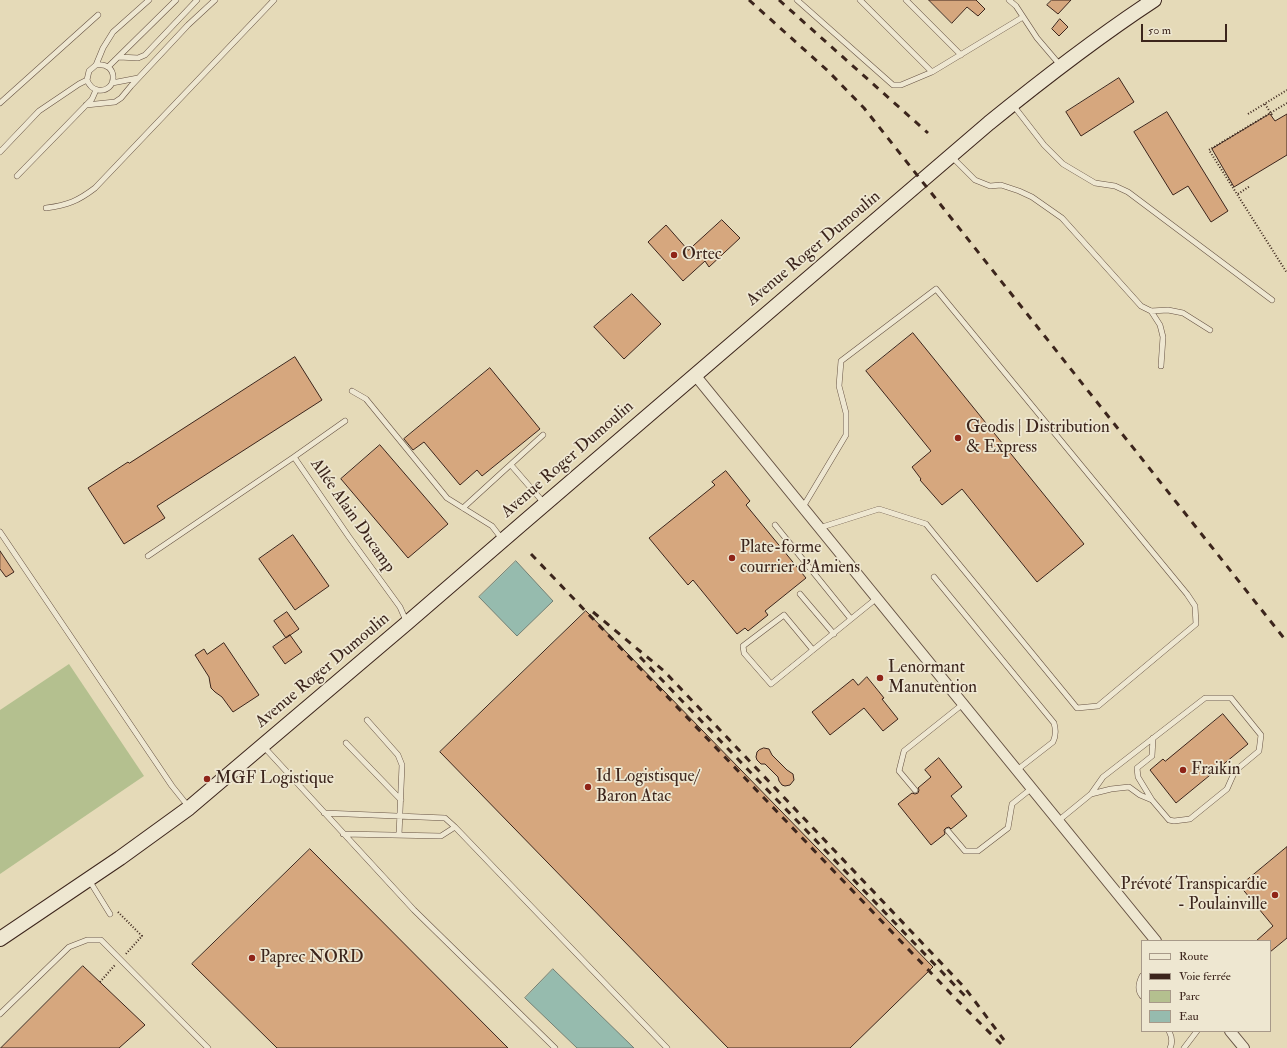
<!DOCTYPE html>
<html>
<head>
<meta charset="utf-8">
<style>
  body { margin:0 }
  #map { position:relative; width:1287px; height:1048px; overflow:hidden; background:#e5dab8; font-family:"IM FELL Double Pica",serif }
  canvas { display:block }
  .legend { position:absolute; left:1141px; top:940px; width:130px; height:92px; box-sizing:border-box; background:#eee7d1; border:1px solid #a79989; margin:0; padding:5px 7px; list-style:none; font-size:12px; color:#3c251c }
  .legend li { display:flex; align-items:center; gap:8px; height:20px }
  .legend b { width:20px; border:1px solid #a79989 }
  .scale { position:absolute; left:1141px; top:24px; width:86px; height:18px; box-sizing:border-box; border:2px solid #3c251c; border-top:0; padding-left:5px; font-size:12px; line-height:14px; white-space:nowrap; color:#3c251c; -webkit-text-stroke:3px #eee7d1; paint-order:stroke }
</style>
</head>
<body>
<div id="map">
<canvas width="1287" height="1048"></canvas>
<ul class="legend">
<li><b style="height:5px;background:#eee7d1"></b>Route</li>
<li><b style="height:5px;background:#3c251c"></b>Voie ferrée</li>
<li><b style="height:11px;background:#b4c08f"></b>Parc</li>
<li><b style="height:11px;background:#96bbae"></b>Eau</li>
</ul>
<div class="scale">50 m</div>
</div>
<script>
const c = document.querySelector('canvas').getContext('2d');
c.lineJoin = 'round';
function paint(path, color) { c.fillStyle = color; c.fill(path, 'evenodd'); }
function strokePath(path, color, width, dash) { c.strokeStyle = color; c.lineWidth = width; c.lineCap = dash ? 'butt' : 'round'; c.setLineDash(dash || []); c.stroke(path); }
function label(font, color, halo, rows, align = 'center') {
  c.font = font + ' "IM FELL Double Pica",serif'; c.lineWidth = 3.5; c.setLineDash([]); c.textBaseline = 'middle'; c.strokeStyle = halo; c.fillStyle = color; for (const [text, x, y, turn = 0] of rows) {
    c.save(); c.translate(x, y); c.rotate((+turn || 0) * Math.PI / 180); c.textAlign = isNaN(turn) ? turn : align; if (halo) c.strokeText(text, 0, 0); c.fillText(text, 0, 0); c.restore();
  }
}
paint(new Path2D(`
  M69 664 144 776 0 874V710Z`), '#b4c08f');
const water = new Path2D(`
  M516 561 553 601 517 636 479 597Z
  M553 969 634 1048H577L525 998Z`);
paint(water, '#96bbae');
strokePath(water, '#727f74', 1);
const building = new Path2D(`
  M929 0H976L985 9 978 16 967 7 952 23Z
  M1052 0H1071L1058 14 1047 5Z
  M1060 19 1068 27 1059 36 1052 29Z
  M1119 78 1134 102 1081 136 1066 112Z
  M1167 112 1228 211 1211 222 1188 186 1173 195 1134 132Z
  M1270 114 1275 121 1287 114V155L1234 187 1212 149Z
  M722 220 740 238 709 267 705 261 683 281 648 242 666 225 688 250Z
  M632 294 661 324 624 359 594 327Z
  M913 333 1084 544 1037 582 962 489 942 505 920 480 921 479 912 467 931 451 866 371Z
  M295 357 322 400 157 506 165 518 124 544 88 488 128 462 129 463Z
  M490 368 540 429 482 476 477 470 460 485 424 442 413 450 404 439Z
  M380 445 448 524 408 558 341 479Z
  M726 471 750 501 746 505 806 578 765 611 768 615 748 631 745 628 737 634 693 580 688 585 649 538 715 485 712 482Z
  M293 535 329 586 295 610 259 559Z
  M0 551 14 572 6 577 0 569Z
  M586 611 933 967 850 1048H728L440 752Z
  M287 612 299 629 286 638 274 621Z
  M290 635 302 652 285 664 273 647Z
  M224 643 259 695 233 712 222 697 215 692 211 688 210 683 209 677 195 655 204 649 207 654Z
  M867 677 884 698 882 699 898 719 883 731 864 708 830 735 812 712 853 679 858 685Z
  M1223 714 1248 744 1176 803 1150 770 1163 759 1165 761Z
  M764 748 769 749 772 755 787 770 793 774 794 780 790 785 785 786 782 785 779 781 778 777 765 764H761L757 760 756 757 757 752 759 750Z
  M939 758 962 787 951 796 967 816 951 829 949 827 946 828 944 830 945 834 931 845 898 804 912 793 915 794 918 793 919 790 918 788 931 777 925 770Z
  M1287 847V938L1270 952V941H1256L1273 926 1240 886Z
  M310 849 508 1048H277L192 964Z
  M83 966 145 1025 119 1048H1Z`);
paint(building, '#d6a77e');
strokePath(building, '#3c251c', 1);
const lane = new Path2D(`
  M797 0 893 85H901L932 72
  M860 0 932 72 1023 17
  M906 0 961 55
  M1009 0 1016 6 1037 38 1060 65
  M119 57 138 58 145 55 197 0
  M96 65C119 61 118 93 98 90 92 89 89 85 87 80L89 71 96 65 103 48 113 32 149 0
  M108 67 176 0
  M112 83 138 78
  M0 103 98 15
  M86 105 115 102 121 98 131 86 188 25 215 0
  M1013 105 1044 145 1063 164 1095 183 1115 186 1128 192 1272 300
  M0 152 39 111 79 84 87 80
  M952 157 975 180 990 186 1001 185 1019 191 1032 197 1062 218 1141 306 1151 311 1168 310 1183 313 1210 330
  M17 176 92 99 96 90
  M46 208C68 205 78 201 95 188L274 0
  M1151 311 1160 325 1163 337 1161 366
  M352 391 366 399 447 498 492 526 502 539
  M345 421 294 457 349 537 400 607 407 623
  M511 465 544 503
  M803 507 846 435V413L839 386 841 361 936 289 1187 594 1195 606 1196 624 1098 706 1077 708 926 524 879 509 819 528
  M463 508 543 435
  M775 525 851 619
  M0 532 172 786 188 806
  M148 556 294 457
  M934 577 1054 723C1056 730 1056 736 1053 742L1017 770
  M800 594 834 634
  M813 650 784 615 743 646 744 653 771 684 877 598
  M367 720 398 755 402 765 399 835
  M346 743 401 800
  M264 747 414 910 555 1048
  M915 790 899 771 904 751 963 704
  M1152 800 1138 777 1137 768 1152 756 1153 738
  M324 813 445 818 455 827 441 836 343 834
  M1058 821 1091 794 1103 777 1205 698H1231L1261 735 1259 751 1235 771 1227 789 1190 819 1174 821 1169 820 1152 800 1140 795 1129 787 1111 789 1091 794
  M455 827 667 1048
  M948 831 965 851H978L1008 828 1012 804 1032 788
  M89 880 110 914
  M1142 976C1139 982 1137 990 1142 996
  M0 1014 69 947 87 940H101L208 1048
  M1169 1031C1172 1037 1173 1042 1170 1048
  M1184 1048 1197 1031`);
const street = new Path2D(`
  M695 375 1156 941
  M1230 1031 1244 1048`);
const secondary = new Path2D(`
  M0 939 120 858 189 808 407 623 524 522 989 123C1042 80 1096 38 1154 0`);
strokePath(lane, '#665243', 6);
strokePath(street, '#665243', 12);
strokePath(secondary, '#3c251c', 16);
strokePath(new Path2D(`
  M1287 103 1209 150 1287 273
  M1265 104 1272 115
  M1248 114 1287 90
  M1238 194 1250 186
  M118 912 142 936 125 955
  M100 982 115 965`), '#3c251c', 2, [1, 2]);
strokePath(lane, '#eee7d1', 5);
strokePath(street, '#eee7d1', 10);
strokePath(secondary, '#eee7d1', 14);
strokePath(new Path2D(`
  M749 0 828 71 864 108 1287 642
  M779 0 928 133
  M531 554 955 998 1005 1048
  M593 612 664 671 965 988 1004 1040
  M640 657 965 996`), '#3c251c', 3, [7, 7]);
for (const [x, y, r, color] of [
  [674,255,4,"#8f2418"],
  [958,438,4,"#8f2418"],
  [732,558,4,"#8f2418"],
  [880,678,4,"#8f2418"],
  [1183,770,4,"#8f2418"],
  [207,779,4,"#8f2418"],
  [588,787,4,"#8f2418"],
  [1275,895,4,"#8f2418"],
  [252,958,4,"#8f2418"]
]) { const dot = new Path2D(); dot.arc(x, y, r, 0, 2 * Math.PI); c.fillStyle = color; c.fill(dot); strokePath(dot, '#eee7d1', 1.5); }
label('17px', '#3c251c', '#eee7d1', [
  ["Avenue Roger Dumoulin",814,249,-40],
  ["Avenue Roger Dumoulin",568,460,-41],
  ["Allée Alain Ducamp",352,516,55],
  ["Avenue Roger Dumoulin",323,671,-40]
]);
label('17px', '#3c251c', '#eee7d1', [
  ["Ortec",682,255],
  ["Geodis | Distribution",966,428],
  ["& Express",966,448],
  ["Plate-forme",740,548],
  ["courrier d'Amiens",740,568],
  ["Lenormant",888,668],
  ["Manutention",888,688],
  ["Fraikin",1191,770],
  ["Id Logistisque/",596,777],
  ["Baron Atac",596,797],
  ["MGF Logistique",215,779],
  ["Prévoté Transpicardie",1267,885,"right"],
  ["- Poulainville",1267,905,"right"],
  ["Paprec NORD",260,958]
], 'left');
</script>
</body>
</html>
